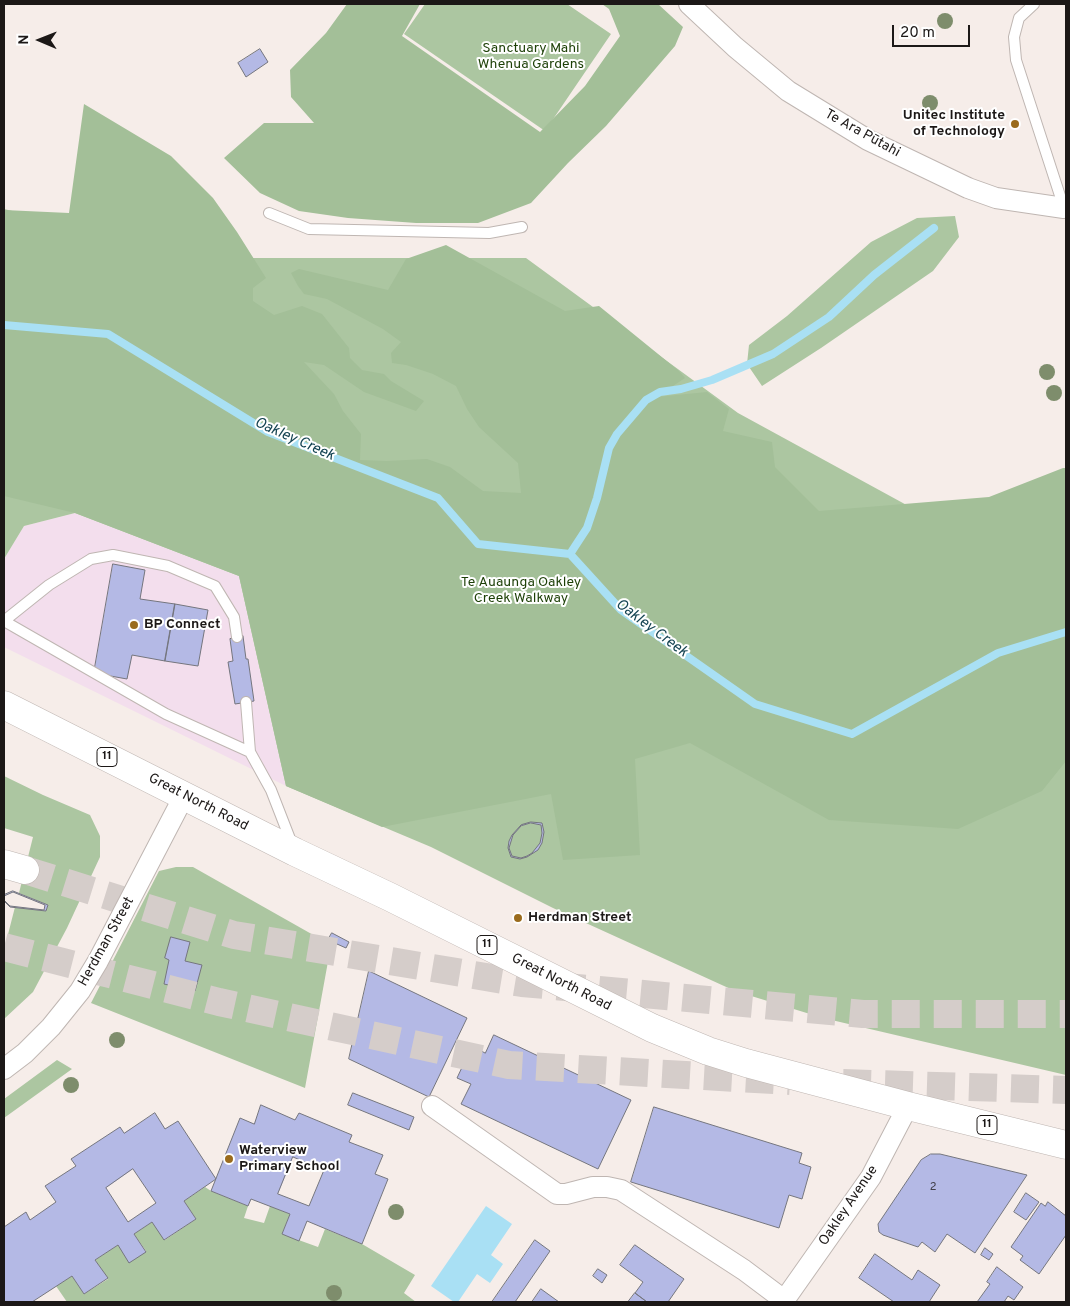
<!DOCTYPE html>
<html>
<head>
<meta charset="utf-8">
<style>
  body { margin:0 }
  #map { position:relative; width:1070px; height:1306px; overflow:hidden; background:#f6ede9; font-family:Overpass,sans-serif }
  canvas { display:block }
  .frame { position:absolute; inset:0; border:5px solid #1c1817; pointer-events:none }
  .north { position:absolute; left:15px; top:15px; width:50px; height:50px; -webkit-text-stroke:4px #fff; paint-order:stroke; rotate:271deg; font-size:14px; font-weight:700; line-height:20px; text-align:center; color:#1c1817 }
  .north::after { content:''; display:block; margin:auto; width:18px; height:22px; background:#1c1817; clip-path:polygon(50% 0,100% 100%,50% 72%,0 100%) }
  .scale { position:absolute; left:892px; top:25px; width:78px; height:22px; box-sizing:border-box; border:2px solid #1c1817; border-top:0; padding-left:6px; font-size:15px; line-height:18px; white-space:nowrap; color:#1c1817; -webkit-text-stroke:4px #fff; paint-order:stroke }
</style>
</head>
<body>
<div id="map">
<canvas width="1070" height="1306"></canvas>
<div class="frame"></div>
<div class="north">N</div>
<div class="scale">20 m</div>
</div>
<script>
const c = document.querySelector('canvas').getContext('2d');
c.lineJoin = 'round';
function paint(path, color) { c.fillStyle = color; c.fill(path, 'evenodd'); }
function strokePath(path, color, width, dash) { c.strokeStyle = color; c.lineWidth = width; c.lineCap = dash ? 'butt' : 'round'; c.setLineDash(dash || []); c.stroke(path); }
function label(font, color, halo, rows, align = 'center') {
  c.font = font + ' Overpass,sans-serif'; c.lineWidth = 4; c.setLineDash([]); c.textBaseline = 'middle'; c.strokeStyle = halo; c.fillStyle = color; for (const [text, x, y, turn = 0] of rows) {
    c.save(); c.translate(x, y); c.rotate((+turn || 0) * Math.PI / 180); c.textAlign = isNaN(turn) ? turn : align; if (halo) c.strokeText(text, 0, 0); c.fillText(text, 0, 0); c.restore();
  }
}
paint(new Path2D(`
  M75 513 239 576 286 786 4 647V559L24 526Z`), '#f3deed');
paint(new Path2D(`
  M425 4H567L611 34 545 131 404 34Z
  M4 209 209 258H526L738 413 967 538 1066 482V1075L823 1018 735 991 553 908 431 847 286 786 239 576 75 513 24 526 4 559Z
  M955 216 959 237 933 271 821 348 762 386 747 364 749 345 787 316 871 242 917 218Z
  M4 776 43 795 90 815 100 836V857L67 928 33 992 4 1019V950L15 907 46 911 48 905 19 893 33 837 4 828Z
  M176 867H193L331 945 305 1088 91 1003 159 871Z
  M57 1060 72 1069 4 1118V1099Z
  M205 1187 211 1191 248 1206 244 1218 264 1223 270 1206 290 1214 282 1234 318 1247 325 1229 362 1244 415 1275 404 1293 416 1302H67L56 1286 72 1276 84 1294 108 1279 95 1260 118 1245 130 1262 146 1251 134 1234 152 1222 165 1240 196 1219 184 1201Z`), '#acc6a1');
paint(new Path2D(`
  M347 4H420L402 36 540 132 585 86 620 36 609 9 602 4H658L683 27 675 46 606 126 568 163 531 203 478 223H416L348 218 299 211 260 193 224 158 264 123H314L291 97 290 70 326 33Z
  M84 104 171 156 213 198 237 232 266 278 253 288V301L274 315 302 306 322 314 349 348 350 358 362 370 384 374 391 381 424 401 416 411 364 392 324 365 304 362 334 394 343 411 361 434 360 460 387 461 427 459 450 467 483 491 521 493 518 463 479 427 467 409 456 386 433 374 406 365 392 363 391 353 401 342 383 329 327 299 304 294 298 286 291 273 299 269 388 290 406 259 446 245 565 311 599 306 679 371 685 378 656 397 707 392 729 409 723 431 772 442 775 467 819 511 989 497 1063 468H1066V761L1042 791 958 829 829 820 690 743 635 759 640 855 563 860 551 794 382 827 286 786 239 576 75 513 4 496V210L69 213Z`), '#a3bf98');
paint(new Path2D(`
  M486 1206 512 1224 491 1255 503 1264 490 1283 477 1274 458 1302H454L431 1286Z`), '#a9e0f4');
strokePath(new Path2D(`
  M4 325 108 334 268 432 438 498 478 544 570 554 621 610 755 704 852 734 998 653 1066 632
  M570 554 587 528 597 498 609 448 617 434 646 400 660 392 681 389 712 380 773 354 829 317 874 275 934 228`), '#a9e0f4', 8);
const building = new Path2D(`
  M260 49 268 62 246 77 238 63Z
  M113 564 145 570 140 599 175 604 165 661 132 655 127 679 94 673Z
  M175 604 208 610 198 666 165 661Z
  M243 636 246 659H248L254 701 235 704 228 662 233 661 230 639Z
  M531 822 542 823 544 832 542 843 538 850 527 857 520 859 511 857 508 848 509 841 512 835 521 825ZM531 823 541 825 542 833 540 843 532 853 527 856 521 858 512 856 509 848 513 835 521 826Z
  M13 891 48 905 46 911 10 907 4 901V900L10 906 44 910 45 905 13 892 4 896V895Z
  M332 933 349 942 346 948 328 940Z
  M171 937 190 942 185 961 202 965 195 991 164 984 169 960 165 958Z
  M369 971 467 1018 429 1097 349 1059Z
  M494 1035 631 1100 598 1169 461 1104 471 1084 457 1078 472 1046 485 1053Z
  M353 1093 414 1117 409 1130 348 1105Z
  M261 1105 295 1120 299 1113 352 1135 349 1142 383 1155 375 1174 388 1179 362 1244 307 1221 299 1241 282 1234 290 1214 251 1199 248 1206 211 1191 240 1118 254 1124ZM293 1157 324 1170 309 1206 278 1194Z
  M654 1107 802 1153 799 1163 811 1167 802 1199 789 1195 779 1228 631 1182Z
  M155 1113 165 1129 178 1121 216 1179 184 1201 196 1219 164 1240 152 1222 134 1234 146 1252 129 1263 118 1245 95 1260 108 1278 84 1294 72 1276 32 1302H4V1227L26 1212 30 1220 56 1202 45 1186 76 1166 71 1159 120 1127 124 1133ZM133 1169 156 1203 128 1222 106 1188Z
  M931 1154H940L1027 1175 975 1253 947 1234 935 1252 922 1242 918 1247 883 1235 879 1232 878 1224 921 1160Z
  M1026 1193 1039 1202 1026 1220 1014 1212Z
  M1048 1202 1066 1216V1235L1039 1274 1020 1260 1023 1256 1011 1247 1041 1203 1045 1206Z
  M535 1240 550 1251 515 1302H492Z
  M635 1245 684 1279 668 1302H647L635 1293 643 1282 620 1265Z
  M985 1248 993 1254 989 1260 981 1255Z
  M875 1254 912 1280 918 1270 940 1285 929 1302H894L859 1278Z
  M997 1267 1023 1287 1014 1300 1008 1296 1004 1302H977L990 1284 987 1282Z
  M598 1269 607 1275 602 1283 593 1276Z
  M541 1289 559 1302H532Z
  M635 1293 647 1302H628Z`);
paint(building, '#b4b9e5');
strokePath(building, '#75767e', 1);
strokePath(new Path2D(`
  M25 870 234 935 522 983 863 1014H1066
  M4 947 219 1002 509 1065 790 1081
  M843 1083 1066 1090`), '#d5cdca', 28, [28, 14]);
const lane = new Path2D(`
  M1034 4 1019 18 1014 37 1016 60 1064 208 1065 209
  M269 213 309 229 489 233 522 227
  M237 637 234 617 215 586 168 566 113 555 91 559 49 585 4 621 166 714 250 752 271 790 292 844
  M246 702 250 752`);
const street = new Path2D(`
  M689 4 735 47 788 91 868 140 968 188 996 198 1064 208
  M4 1069 25 1053 51 1027 80 991 98 961 184 796
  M432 1106 557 1194H566L593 1187H607L621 1190 744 1270 784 1300
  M783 1302 871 1177 908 1106`);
const primary = new Path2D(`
  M4 705 295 852 390 897 652 1028 708 1051 746 1063 908 1106 1066 1145`);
const highway = new Path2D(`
  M4 864 25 870`);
strokePath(lane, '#bfb6b2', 12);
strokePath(street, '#bfb6b2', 22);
strokePath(primary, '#bfb6b2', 29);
strokePath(highway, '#bfb6b2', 29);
strokePath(lane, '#fff', 10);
strokePath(street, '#fff', 20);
strokePath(primary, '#fff', 28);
strokePath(highway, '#fff', 28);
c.fillStyle = '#7e8d6c';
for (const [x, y] of [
  [945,21],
  [930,103],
  [1047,372],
  [1054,393],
  [117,1040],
  [71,1085],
  [396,1212],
  [334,1293]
]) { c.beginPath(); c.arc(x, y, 8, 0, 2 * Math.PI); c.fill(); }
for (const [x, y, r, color] of [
  [1015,124,5,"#9a6b1d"],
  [134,625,5,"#9a6b1d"],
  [518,918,5,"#9a6b1d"],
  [229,1159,5,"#9a6b1d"]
]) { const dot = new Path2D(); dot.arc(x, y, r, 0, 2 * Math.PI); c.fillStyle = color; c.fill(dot); strokePath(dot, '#fff', 2); }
label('11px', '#42404a', null, [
  ["2",933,1188]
]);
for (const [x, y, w] of [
  [107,757,20],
  [487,945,20],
  [987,1125,20]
]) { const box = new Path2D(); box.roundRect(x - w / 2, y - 9.5, w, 19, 4); c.fillStyle = '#fff'; c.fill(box); strokePath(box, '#1c1817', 1); }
label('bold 12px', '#1c1817', null, [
  ["11",107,757],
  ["11",487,945],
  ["11",987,1125]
]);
label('14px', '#1c3f06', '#fff', [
  ["Sanctuary Mahi",531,49],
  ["Whenua Gardens",531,65],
  ["Te Auaunga Oakley",521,583],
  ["Creek Walkway",521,599]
]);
label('bold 14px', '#1c1817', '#fff', [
  ["Unitec Institute",1005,116,"right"],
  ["of Technology",1005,132,"right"],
  ["BP Connect",144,625],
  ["Herdman Street",528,918],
  ["Waterview",239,1151],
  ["Primary School",239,1167]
], 'left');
label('14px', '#1c1817', '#fff', [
  ["Te Ara Pūtahi",862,134,29],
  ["Great North Road",198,803,27],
  ["Herdman Street",107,942,-61],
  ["Great North Road",561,983,27],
  ["Oakley Avenue",849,1206,-56]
]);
label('italic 15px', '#154453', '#fff', [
  ["Oakley Creek",294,440,24],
  ["Oakley Creek",651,629,37]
]);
</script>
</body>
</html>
